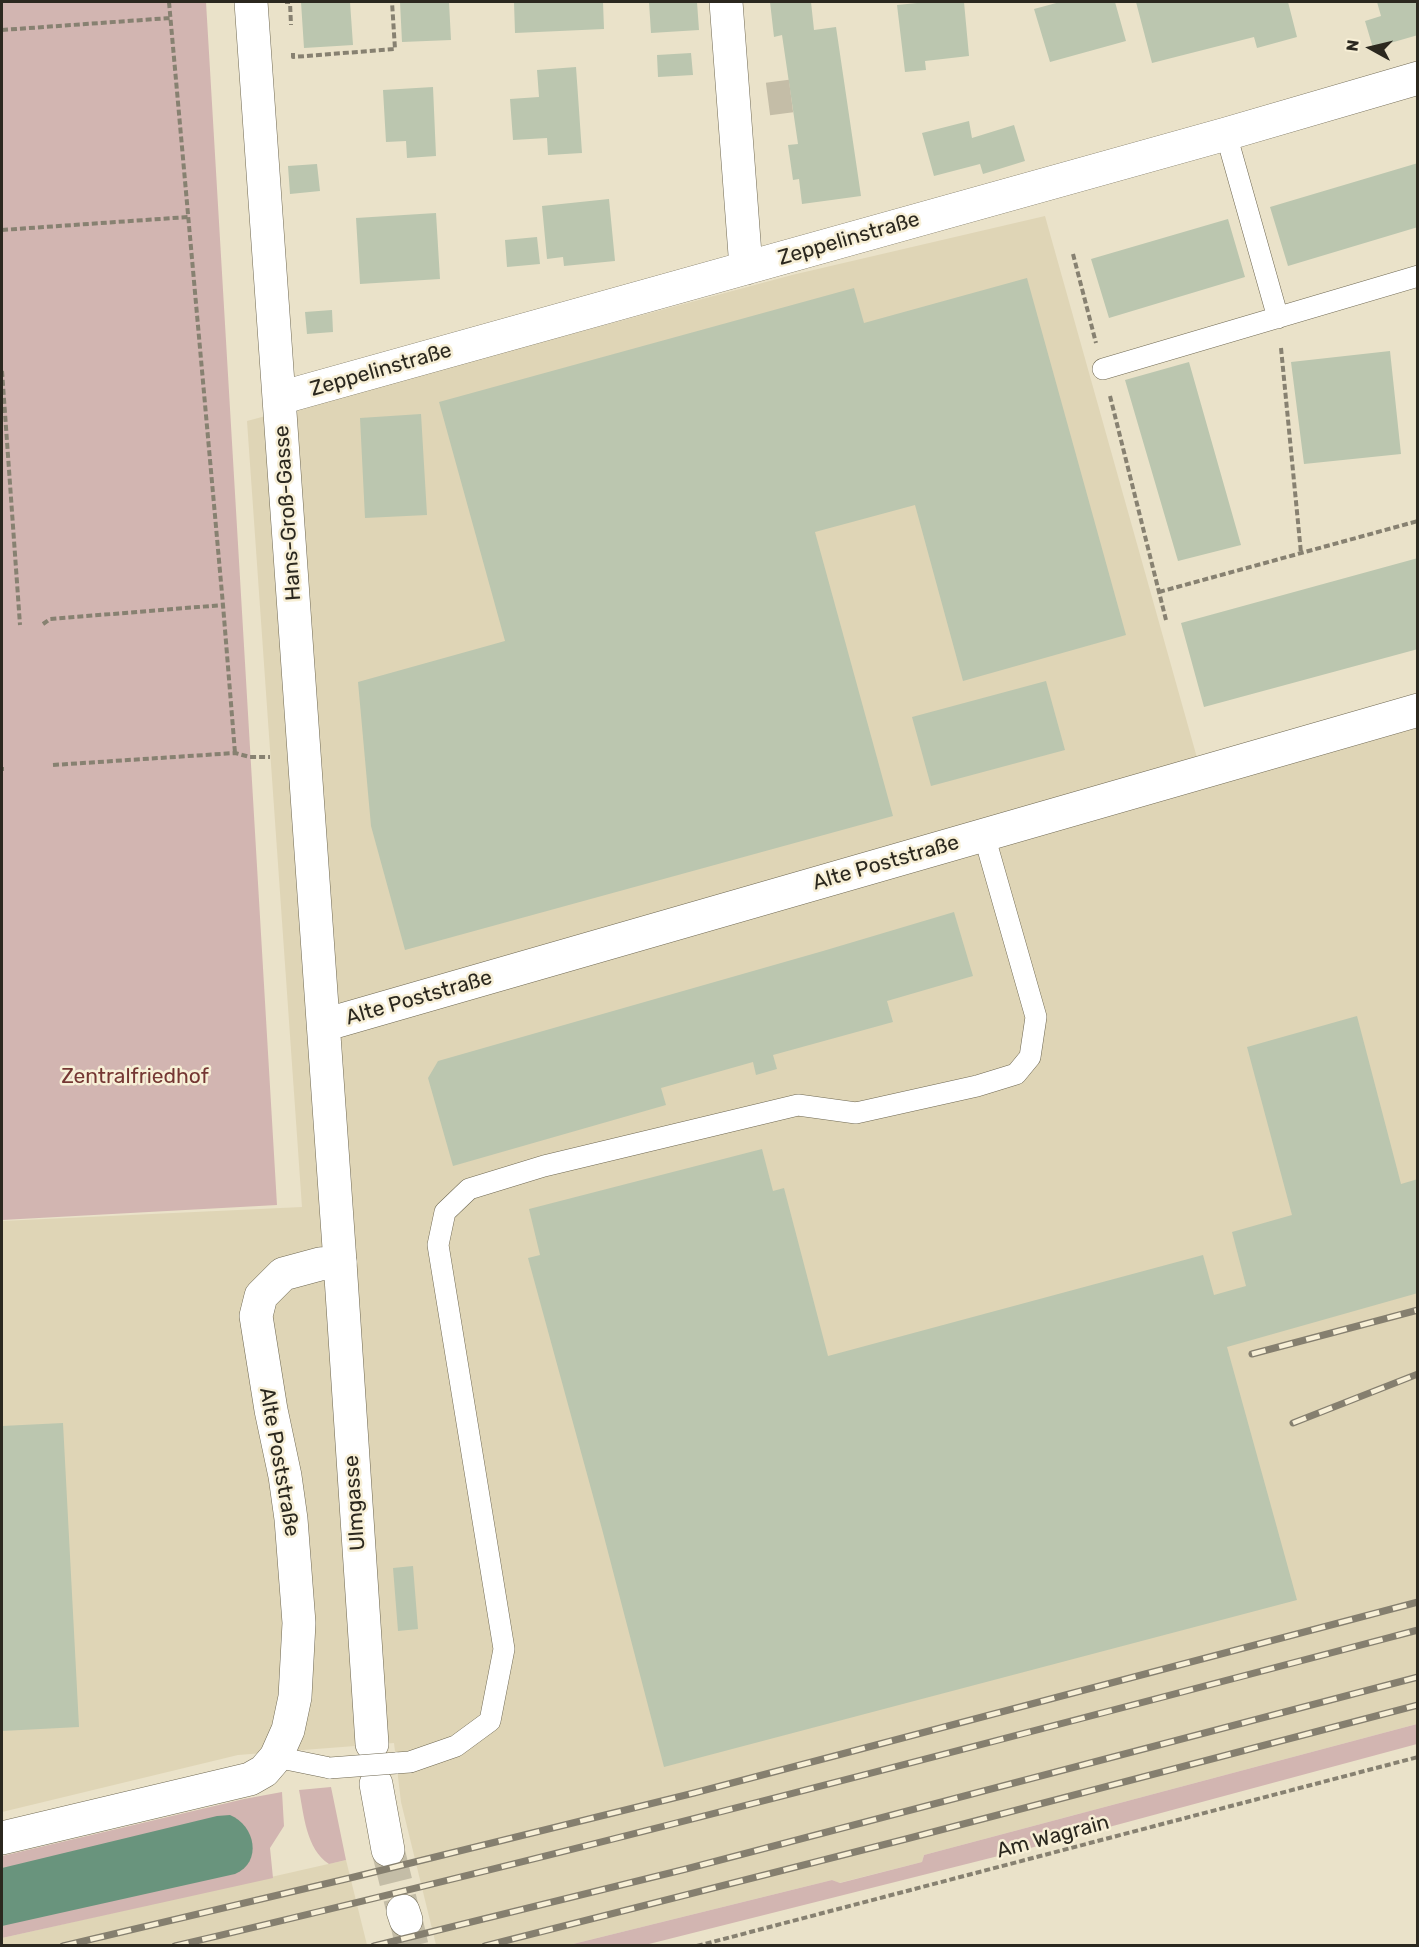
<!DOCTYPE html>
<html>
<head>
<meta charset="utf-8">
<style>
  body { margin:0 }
  #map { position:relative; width:1419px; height:1947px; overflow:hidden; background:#eae2c9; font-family:Rubik,sans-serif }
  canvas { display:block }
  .frame { position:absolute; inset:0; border:3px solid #2b281f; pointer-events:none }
  .north { position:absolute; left:1341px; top:18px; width:60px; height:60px; -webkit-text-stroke:4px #f7efd6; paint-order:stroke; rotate:278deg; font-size:16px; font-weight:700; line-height:24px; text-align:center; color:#2b281f }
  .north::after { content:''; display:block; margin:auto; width:21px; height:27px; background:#2b281f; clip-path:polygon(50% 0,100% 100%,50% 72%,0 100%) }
</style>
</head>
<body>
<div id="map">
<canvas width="1419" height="1947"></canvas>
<div class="frame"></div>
<div class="north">N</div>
</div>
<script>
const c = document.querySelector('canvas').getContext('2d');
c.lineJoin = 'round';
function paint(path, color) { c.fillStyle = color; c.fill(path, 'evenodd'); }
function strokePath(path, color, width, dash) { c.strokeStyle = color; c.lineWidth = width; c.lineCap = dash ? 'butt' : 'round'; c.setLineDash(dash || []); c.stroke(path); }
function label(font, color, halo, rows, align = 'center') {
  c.font = font + ' Rubik,sans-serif'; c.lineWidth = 5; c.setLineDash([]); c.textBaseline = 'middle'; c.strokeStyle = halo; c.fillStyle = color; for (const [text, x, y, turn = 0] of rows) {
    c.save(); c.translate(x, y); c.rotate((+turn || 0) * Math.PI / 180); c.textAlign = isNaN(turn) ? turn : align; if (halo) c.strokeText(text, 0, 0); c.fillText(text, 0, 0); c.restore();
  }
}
paint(new Path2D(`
  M1045 216 1201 772 1417 710V1724L924 1855 922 1862 839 1883 832 1880 569 1945H436L401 1802 394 1743 238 1755 2 1812V1221L302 1207 247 421 792 275Z
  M346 1860 367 1945 2 1946V1938Z`), '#dfd5b6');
paint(new Path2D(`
  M2 2H206L277 1205 2 1220Z
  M1417 1724V1744L1046 1844 645 1945H569L832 1880 840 1883 922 1862 924 1855Z
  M331 1787 346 1860 329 1864C306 1849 304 1815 299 1790Z
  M282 1792 284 1826 270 1848 273 1878 2 1938V1856L244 1799Z`), '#d2b5b1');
paint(new Path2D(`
  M230 1815C255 1825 263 1862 235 1874L2 1926V1868L217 1816Z`), '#69947d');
paint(new Path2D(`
  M301 2H350L353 45 304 48Z
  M400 2H449L451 40 402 42Z
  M514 2H603L604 29 515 33Z
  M649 2H697L699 30 651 33Z
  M770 2H811L814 30 836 27 861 196 802 204 799 179 793 180 788 145 798 144 782 35 774 37Z
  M927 2H964L969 56 925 61 926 70 905 72 897 5Z
  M1060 2H1115L1126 41 1050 62 1034 9Z
  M1136 2H1288L1297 37 1257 48 1254 37 1152 63Z
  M1377 2H1418V35L1373 48 1365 21 1381 16Z
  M691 53 693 75 658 77 657 55Z
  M576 67 582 153 548 155 547 138 513 140 510 99 539 97 537 70Z
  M433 87 436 156 407 158 406 141 386 142 383 90Z
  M969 121 972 138 1014 125 1025 161 983 174 980 164 934 176 922 133Z
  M1418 163V227L1288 266 1270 207Z
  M317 164 320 191 290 194 288 166Z
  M609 199 615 261 564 266 563 257 547 259 542 206Z
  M436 213 440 279 360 284 356 218Z
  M1228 219 1245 277 1109 318 1091 259Z
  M537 237 540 264 507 267 505 240Z
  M1027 278 1126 635 963 681 915 505 815 532 893 816 405 950 371 826 358 682 505 641 439 402 854 288 864 323Z
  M332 310 333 332 307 334 305 312Z
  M1390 351 1401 454 1304 464 1291 362Z
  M1189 362 1241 545 1178 561 1125 380Z
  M421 414 427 515 365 518 360 418Z
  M1418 558V649L1204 707 1181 623Z
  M1046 681 1065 750 931 786 912 717Z
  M954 912 973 976 887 1001 893 1022 773 1055 777 1069 756 1075 753 1062 661 1088 666 1105 453 1166 428 1078 438 1061 823 951Z
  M1357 1016 1401 1184 1418 1179V1293L1227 1347 1297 1600 664 1767 602 1529 528 1258 540 1255 529 1209 762 1149 773 1191 784 1188 828 1356 1203 1255 1214 1295 1246 1286 1232 1232 1292 1215 1247 1047Z
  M63 1423 79 1727 2 1731V1426Z
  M413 1566 418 1629 398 1631 393 1568Z`), '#bbc6af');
strokePath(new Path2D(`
  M768 99 791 96
  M388 1850 403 1911
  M406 1920 412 1946`), '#c4bda7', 33, [33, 16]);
const lane = new Path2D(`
  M1226 134 1278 318
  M1103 369 1418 276
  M276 1757 330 1768
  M396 1763 410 1762 456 1746 490 1721 504 1649 438 1245 445 1212 469 1189 544 1166 798 1105 856 1113 977 1086 1016 1074 1030 1057 1036 1017 984 835`);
const street = new Path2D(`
  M726 2 746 268
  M280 398 1226 134 1418 78
  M340 1262 372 1744
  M376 1784 388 1850
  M403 1911 406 1920`);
const secondary = new Path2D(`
  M324 1025 1418 710
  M2 1838 250 1779 264 1771 276 1757 288 1730 295 1697 299 1623 291 1519 285 1476 271 1410 256 1316 261 1296 283 1274 320 1264 340 1262 251 2`);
strokePath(lane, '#6f6852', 22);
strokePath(street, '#6f6852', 34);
strokePath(secondary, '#6f6852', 34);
strokePath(new Path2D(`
  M169 2 223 605 235 753
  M285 2H290L291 25
  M2 30 170 18
  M293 53V57L395 49 392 2
  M2 230 188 217
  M1073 254 1096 343
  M1281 348 1301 553
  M2 371 20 625
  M1110 396 1166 620
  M1159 592 1418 521
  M43 624 50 619 223 605
  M53 765 235 753 250 757H270
  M2 769H4
  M697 1946 1418 1757`), '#878171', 4, [6, 3]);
strokePath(lane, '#fff', 21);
strokePath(street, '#fff', 33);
strokePath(secondary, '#fff', 33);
const rail = new Path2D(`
  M1252 1354 1418 1310
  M1293 1423 1418 1374
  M63 1946 350 1878 694 1793 1418 1602
  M175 1946C591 1848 1004 1739 1418 1630
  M374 1946 686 1869 1418 1677
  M485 1946 906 1839 1418 1705`);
strokePath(rail, '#857f6f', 7);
strokePath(rail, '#f7efd6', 4.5, [14]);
const laneBridge = new Path2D(`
  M330 1768 396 1763`);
strokePath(laneBridge, '#6f6852', 22, []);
strokePath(laneBridge, '#fff', 21);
label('21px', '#2b281f', '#f7efd6', [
  ["Zeppelinstraße",849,239,-16],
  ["Zeppelinstraße",381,370,-16],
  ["Hans-Groß-Gasse",288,513,-94],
  ["Alte Poststraße",886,863,-16],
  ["Alte Poststraße",419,998,-16],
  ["Alte Poststraße",279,1462,80],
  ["Ulmgasse",355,1503,-94],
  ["Am Wagrain",1053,1837,-15]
]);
label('21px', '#753733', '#f7efd6', [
  ["Zentralfriedhof",135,1077]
]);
</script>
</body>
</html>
